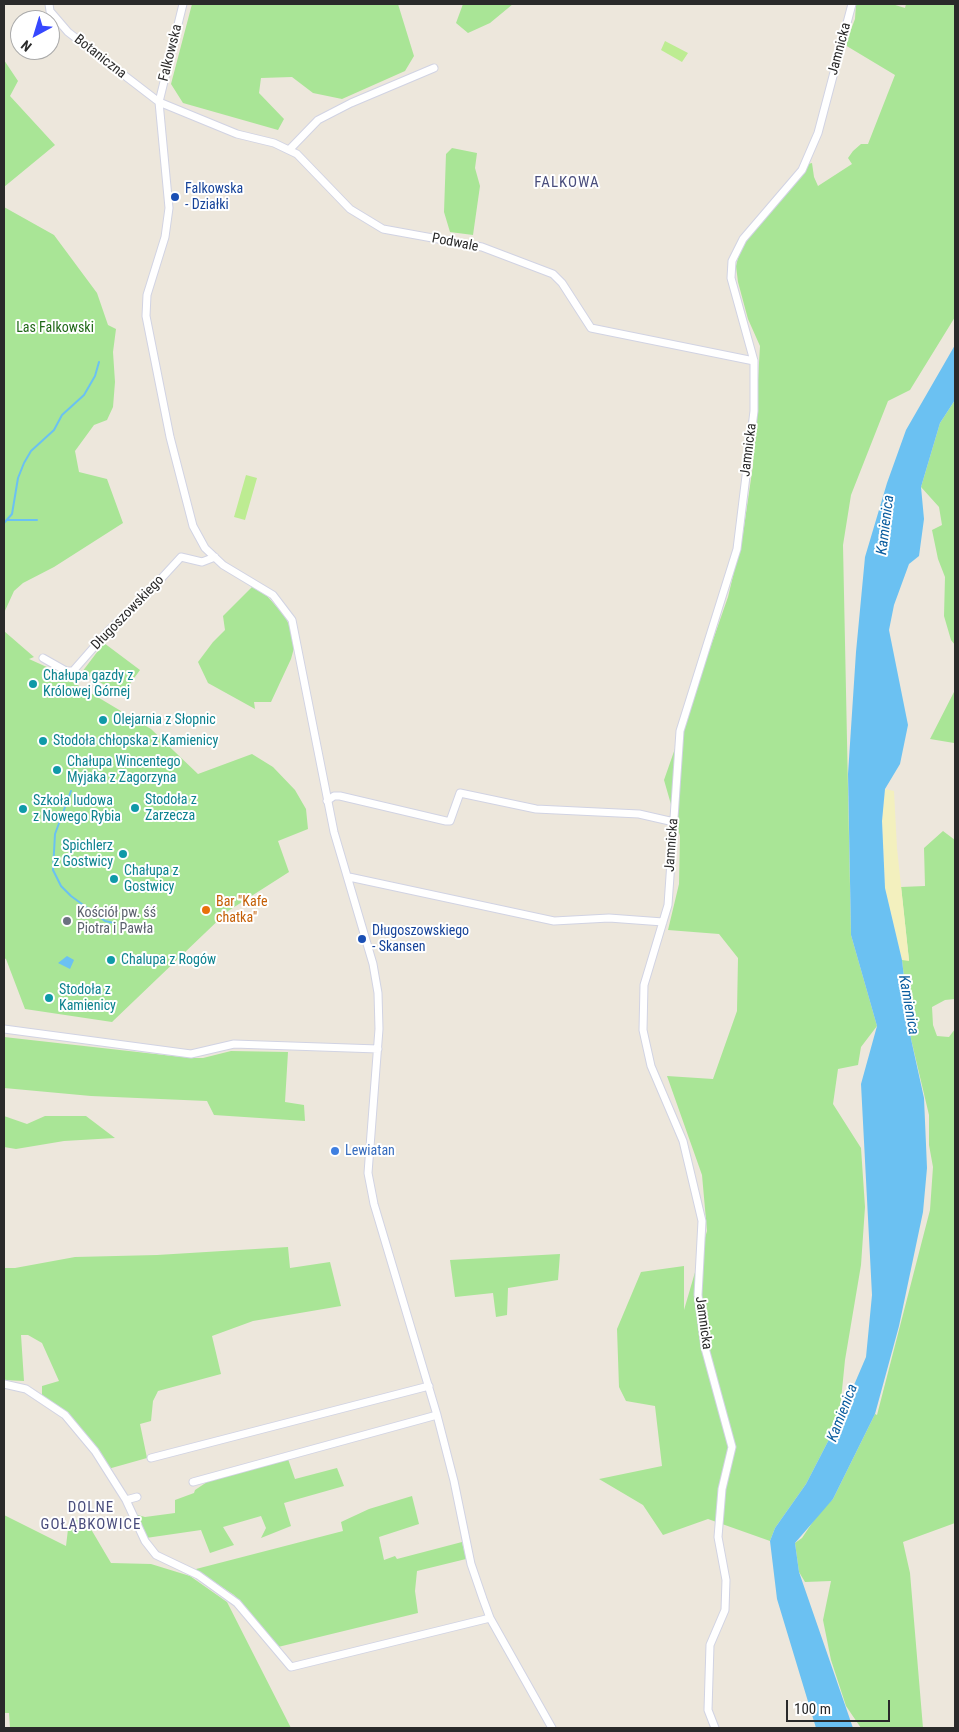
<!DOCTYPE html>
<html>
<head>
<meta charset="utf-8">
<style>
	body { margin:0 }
	#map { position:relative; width:959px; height:1732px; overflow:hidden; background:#ede7dc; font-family:"Roboto Condensed",sans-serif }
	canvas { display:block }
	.frame { position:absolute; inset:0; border:5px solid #2a2a2a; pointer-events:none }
	.north { position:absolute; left:10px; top:10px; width:50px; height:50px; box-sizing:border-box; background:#fff; border:1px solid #aaa; border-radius:50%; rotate:219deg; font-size:14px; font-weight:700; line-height:20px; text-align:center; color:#2a2a2a }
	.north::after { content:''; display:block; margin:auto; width:18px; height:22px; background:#3748ff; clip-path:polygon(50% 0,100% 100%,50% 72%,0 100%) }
	.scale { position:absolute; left:786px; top:1700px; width:104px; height:22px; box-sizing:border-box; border:2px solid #2a2a2a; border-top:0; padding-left:6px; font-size:15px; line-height:18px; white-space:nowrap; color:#2a2a2a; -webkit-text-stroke:4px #fff; paint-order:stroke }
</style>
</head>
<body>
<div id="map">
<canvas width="959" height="1732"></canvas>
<div class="frame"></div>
<div class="north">N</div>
<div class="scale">100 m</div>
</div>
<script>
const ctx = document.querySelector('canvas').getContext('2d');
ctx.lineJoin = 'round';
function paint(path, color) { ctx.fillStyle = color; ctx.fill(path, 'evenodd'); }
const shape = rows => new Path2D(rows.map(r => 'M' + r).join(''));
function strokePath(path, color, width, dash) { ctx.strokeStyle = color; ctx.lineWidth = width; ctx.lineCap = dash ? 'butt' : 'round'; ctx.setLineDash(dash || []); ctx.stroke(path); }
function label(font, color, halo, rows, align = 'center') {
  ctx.font = font + ' "Roboto Condensed",sans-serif'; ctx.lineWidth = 4; ctx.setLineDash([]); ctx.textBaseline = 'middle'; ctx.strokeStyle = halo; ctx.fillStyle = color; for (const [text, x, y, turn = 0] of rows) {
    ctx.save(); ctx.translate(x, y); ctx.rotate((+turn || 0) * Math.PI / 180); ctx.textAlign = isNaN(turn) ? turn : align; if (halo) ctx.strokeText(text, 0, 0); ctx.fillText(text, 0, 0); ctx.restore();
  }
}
const green = shape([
	[192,4,398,4,414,56,405,71,342,99,313,93,292,77,261,78,259,93,284,119,278,130,183,103,171,84],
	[463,4,513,4,490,23,468,33,456,23],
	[856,4,892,4,905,8,906,4,955,4,955,317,910,390,888,401,851,495,843,545,851,935,877,1026,861,1047,858,1065,838,1069,833,1104,861,1148,865,1207,861,1265,845,1360,839,1420,806,1484,775,1528,770,1541,708,1519,663,1535,643,1505,599,1479,662,1466,655,1406,626,1401,619,1387,617,1329,641,1272,684,1266,684,1310,707,1231,702,1175,667,1076,713,1079,737,1011,738,958,719,934,668,930,679,884,680,836,664,780,728,597,743,534,753,465,760,346,748,319,738,282,736,266,739,254,749,236,808,164,812,163,814,177,818,186,852,164,848,158,853,151,861,144,868,144,895,75,845,45,855,19],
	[4,60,18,81,10,96,55,145,4,187],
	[452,148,477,153,475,168,480,186,473,235,450,232,444,212,446,154],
	[4,207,54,235,97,293,108,325,116,329,113,352,115,382,113,407,107,420,94,425,75,451,79,472,107,479,123,523,54,567,23,583,14,591,4,613],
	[955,400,955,645,951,640,944,616,945,577,938,559,932,530,942,525,939,507,921,487,940,423],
	[252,587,267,596,285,616,292,632,294,648,291,659,271,702,254,702,255,709,208,683,198,662,213,642,225,630,223,616],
	[4,631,34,657,29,659,49,668,151,729,198,774,252,754,273,767,295,790,306,809,308,829,278,841,289,872,228,911,112,1022,25,1009,6,959,4,958],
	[104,643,140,670,122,695,82,672],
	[955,690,955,741,954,743,930,739],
	[943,831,955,840,955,999,945,1000,932,1007,933,1025,937,1036,949,1037,955,1029,955,1523,903,1542,910,1573,923,1728,861,1728,846,1706,831,1660,823,1620,831,1581,805,1582,799,1572,795,1543,802,1538,820,1511,833,1499,875,1414,877,1415,930,1210,933,1167,929,1145,929,1115,911,1039,902,960,909,960,901,887,925,886,924,848],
	[4,1037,191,1058,203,1058,231,1051,288,1052,285,1102,304,1105,305,1121,214,1115,207,1101,91,1096,4,1088],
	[4,1116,27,1124,45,1116,86,1116,115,1138,64,1141,16,1149,4,1147],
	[288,1247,290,1268,330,1262,341,1306,253,1321,212,1336,221,1374,158,1391,153,1401,151,1421,140,1424,147,1458,108,1469,56,1405,42,1395,42,1386,59,1381,42,1343,28,1335,21,1335,24,1381,4,1380,4,1268,15,1268,75,1257,157,1255],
	[560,1254,558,1280,508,1288,507,1315,496,1317,493,1293,455,1297,450,1260],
	[288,1459,295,1479,337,1468,344,1486,284,1503,291,1526,261,1538,266,1528,261,1516,223,1527,234,1545,210,1553,201,1530,146,1538,134,1514,145,1517,175,1513,175,1500,194,1493,195,1490,207,1482],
	[412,1496,419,1524,379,1537,384,1560,395,1556,397,1559,462,1542,466,1559,417,1571,415,1591,418,1613,278,1647,234,1595,202,1574,199,1574,196,1569,343,1531,341,1522,369,1509],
	[4,1515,66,1546,69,1521,85,1519,111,1563,151,1564,190,1576,227,1602,291,1728,10,1728,9,1713,4,1713]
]);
const sand = shape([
	[885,789,894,791,897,848,909,961,902,960,885,888,882,821]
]);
const pitch = shape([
	[665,41,688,53,682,62,661,50],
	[246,475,257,478,245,520,234,517]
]);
const water = shape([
	[955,345,955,400,940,423,921,487,924,519,919,556,909,564,894,605,889,630,908,725,900,764,885,789,882,821,885,888,902,960,911,1039,924,1098,927,1168,923,1212,899,1326,875,1414,833,1499,795,1543,799,1572,853,1728,816,1728,777,1599,770,1541,775,1528,806,1484,839,1420,866,1357,872,1295,861,1084,877,1026,851,935,848,774,856,652,865,557,887,483,906,430],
	[67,956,74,960,70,969,58,963]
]);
const stream = shape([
	[7,520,37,520],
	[4,523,12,514,18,478,24,463,31,451,54,430,62,415,84,395,95,376,99,362],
	[71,791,55,834,53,870,61,886,71,896,105,921,114,923]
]);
const minor = shape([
	[49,4,50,11,68,32,159,102,237,134,274,143,297,154,350,209,383,229,482,247,553,274,562,283,591,328,754,361],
	[183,4,159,102,169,208,165,237,147,295,146,316,170,437,193,526,205,548,223,565,273,595,292,620,334,832,373,964,378,993,379,1029,368,1173,374,1204,437,1415,454,1481,471,1564,483,1599,490,1618,552,1728],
	[289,150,318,120,351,103,434,68],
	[43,658,66,671,73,671,109,630,147,594,181,557,202,562,215,557],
	[327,801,334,796,340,796,446,821,450,821,460,793,536,809,639,814,674,822],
	[349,877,554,921,609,918,663,922],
	[4,1029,191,1054,234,1044,378,1049],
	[4,1384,26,1389,65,1415,95,1451,126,1500,145,1541,156,1555,198,1575,237,1603,291,1667,490,1618],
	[151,1458,429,1386],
	[193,1482,437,1415],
	[126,1500,137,1497],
	[715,1728,708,1710,710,1645,725,1610,726,1580,718,1537,722,1489,732,1447,705,1348,698,1295,702,1221,683,1141,651,1066,643,1030,644,985,668,905,680,731,737,549,754,411,754,361,731,278,732,261,743,239,802,170,818,133,852,4]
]);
const markers = [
	[175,197,5,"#1a4fb4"],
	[33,684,5,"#0f9aa8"],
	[103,720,5,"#0f9aa8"],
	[43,741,5,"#0f9aa8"],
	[57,770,5,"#0f9aa8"],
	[135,808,5,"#0f9aa8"],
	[23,809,5,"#0f9aa8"],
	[123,854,5,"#0f9aa8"],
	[114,879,5,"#0f9aa8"],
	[206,910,5,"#e8710a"],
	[67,921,5,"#6b7280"],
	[362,939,5,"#1a4fb4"],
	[111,960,5,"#0f9aa8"],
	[49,998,5,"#0f9aa8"],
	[335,1151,5,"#3f7fe0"]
];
const streetNames = [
	["Jamnicka",840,49,-75],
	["Falkowska",171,53,-76],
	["Botaniczna",100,57,38],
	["Podwale",455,243,11],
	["Jamnicka",749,450,-83],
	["Długoszowskiego",128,613,-46],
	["Jamnicka",672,845,-86],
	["Jamnicka",703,1323,82]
];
const transitNames = [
	["Falkowska",185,189],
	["- Działki",185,205],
	["Długoszowskiego",372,931],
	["- Skansen",372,947]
];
const parkNames = [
	["Las Falkowski",55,328]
];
const cultureNames = [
	["Chałupa gazdy z",43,676],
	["Królowej Górnej",43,692],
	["Olejarnia z Słopnic",113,720],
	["Stodoła chłopska z Kamienicy",53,741],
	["Chałupa Wincentego",67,762],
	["Myjaka z Zagorzyna",67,778],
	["Stodoła z",145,800],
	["Zarzecza",145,816],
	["Szkoła ludowa",33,801],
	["z Nowego Rybia",33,817],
	["Spichlerz",113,846,"right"],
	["z Gostwicy",113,862,"right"],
	["Chałupa z",124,871],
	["Gostwicy",124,887],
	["Chalupa z Rogów",121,960],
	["Stodoła z",59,990],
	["Kamienicy",59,1006]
];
const foodNames = [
	["Bar \"Kafe",216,902],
	["chatka\"",216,918]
];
const worshipNames = [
	["Kościół pw. śś",77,913],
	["Piotra i Pawła",77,929]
];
const shopNames = [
	["Lewiatan",345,1151]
];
const neighbourhoodNames = [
	["FALKOWA",567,183],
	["DOLNE",91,1508],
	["GOŁĄBKOWICE",91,1525]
];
const waterNames = [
	["Kamienica",886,525,-83],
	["Kamienica",908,1005,80],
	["Kamienica",843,1413,-69]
];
paint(green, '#a9e596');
paint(sand, '#f3f0be');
paint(pitch, '#bdec92');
paint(water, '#6bc1f2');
strokePath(stream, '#6bc1f2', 2);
strokePath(minor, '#d1d3e3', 9);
strokePath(minor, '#fff', 7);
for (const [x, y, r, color] of markers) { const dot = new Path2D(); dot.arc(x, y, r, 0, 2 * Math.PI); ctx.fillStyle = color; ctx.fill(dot); strokePath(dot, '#fff', 2); }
label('14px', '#2a2a2a', '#fff', streetNames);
label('14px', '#164399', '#fff', transitNames, 'left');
label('14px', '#216918', '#fff', parkNames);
label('14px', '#0d838f', '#fff', cultureNames, 'left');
label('14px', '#c56008', '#fff', foodNames, 'left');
label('14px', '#5b616d', '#fff', worshipNames, 'left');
label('14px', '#366cbe', '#fff', shopNames, 'left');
ctx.letterSpacing = '1px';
label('15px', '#494d7c', '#fff', neighbourhoodNames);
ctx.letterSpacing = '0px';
label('italic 15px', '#0a5d9f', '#fff', waterNames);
</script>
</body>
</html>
